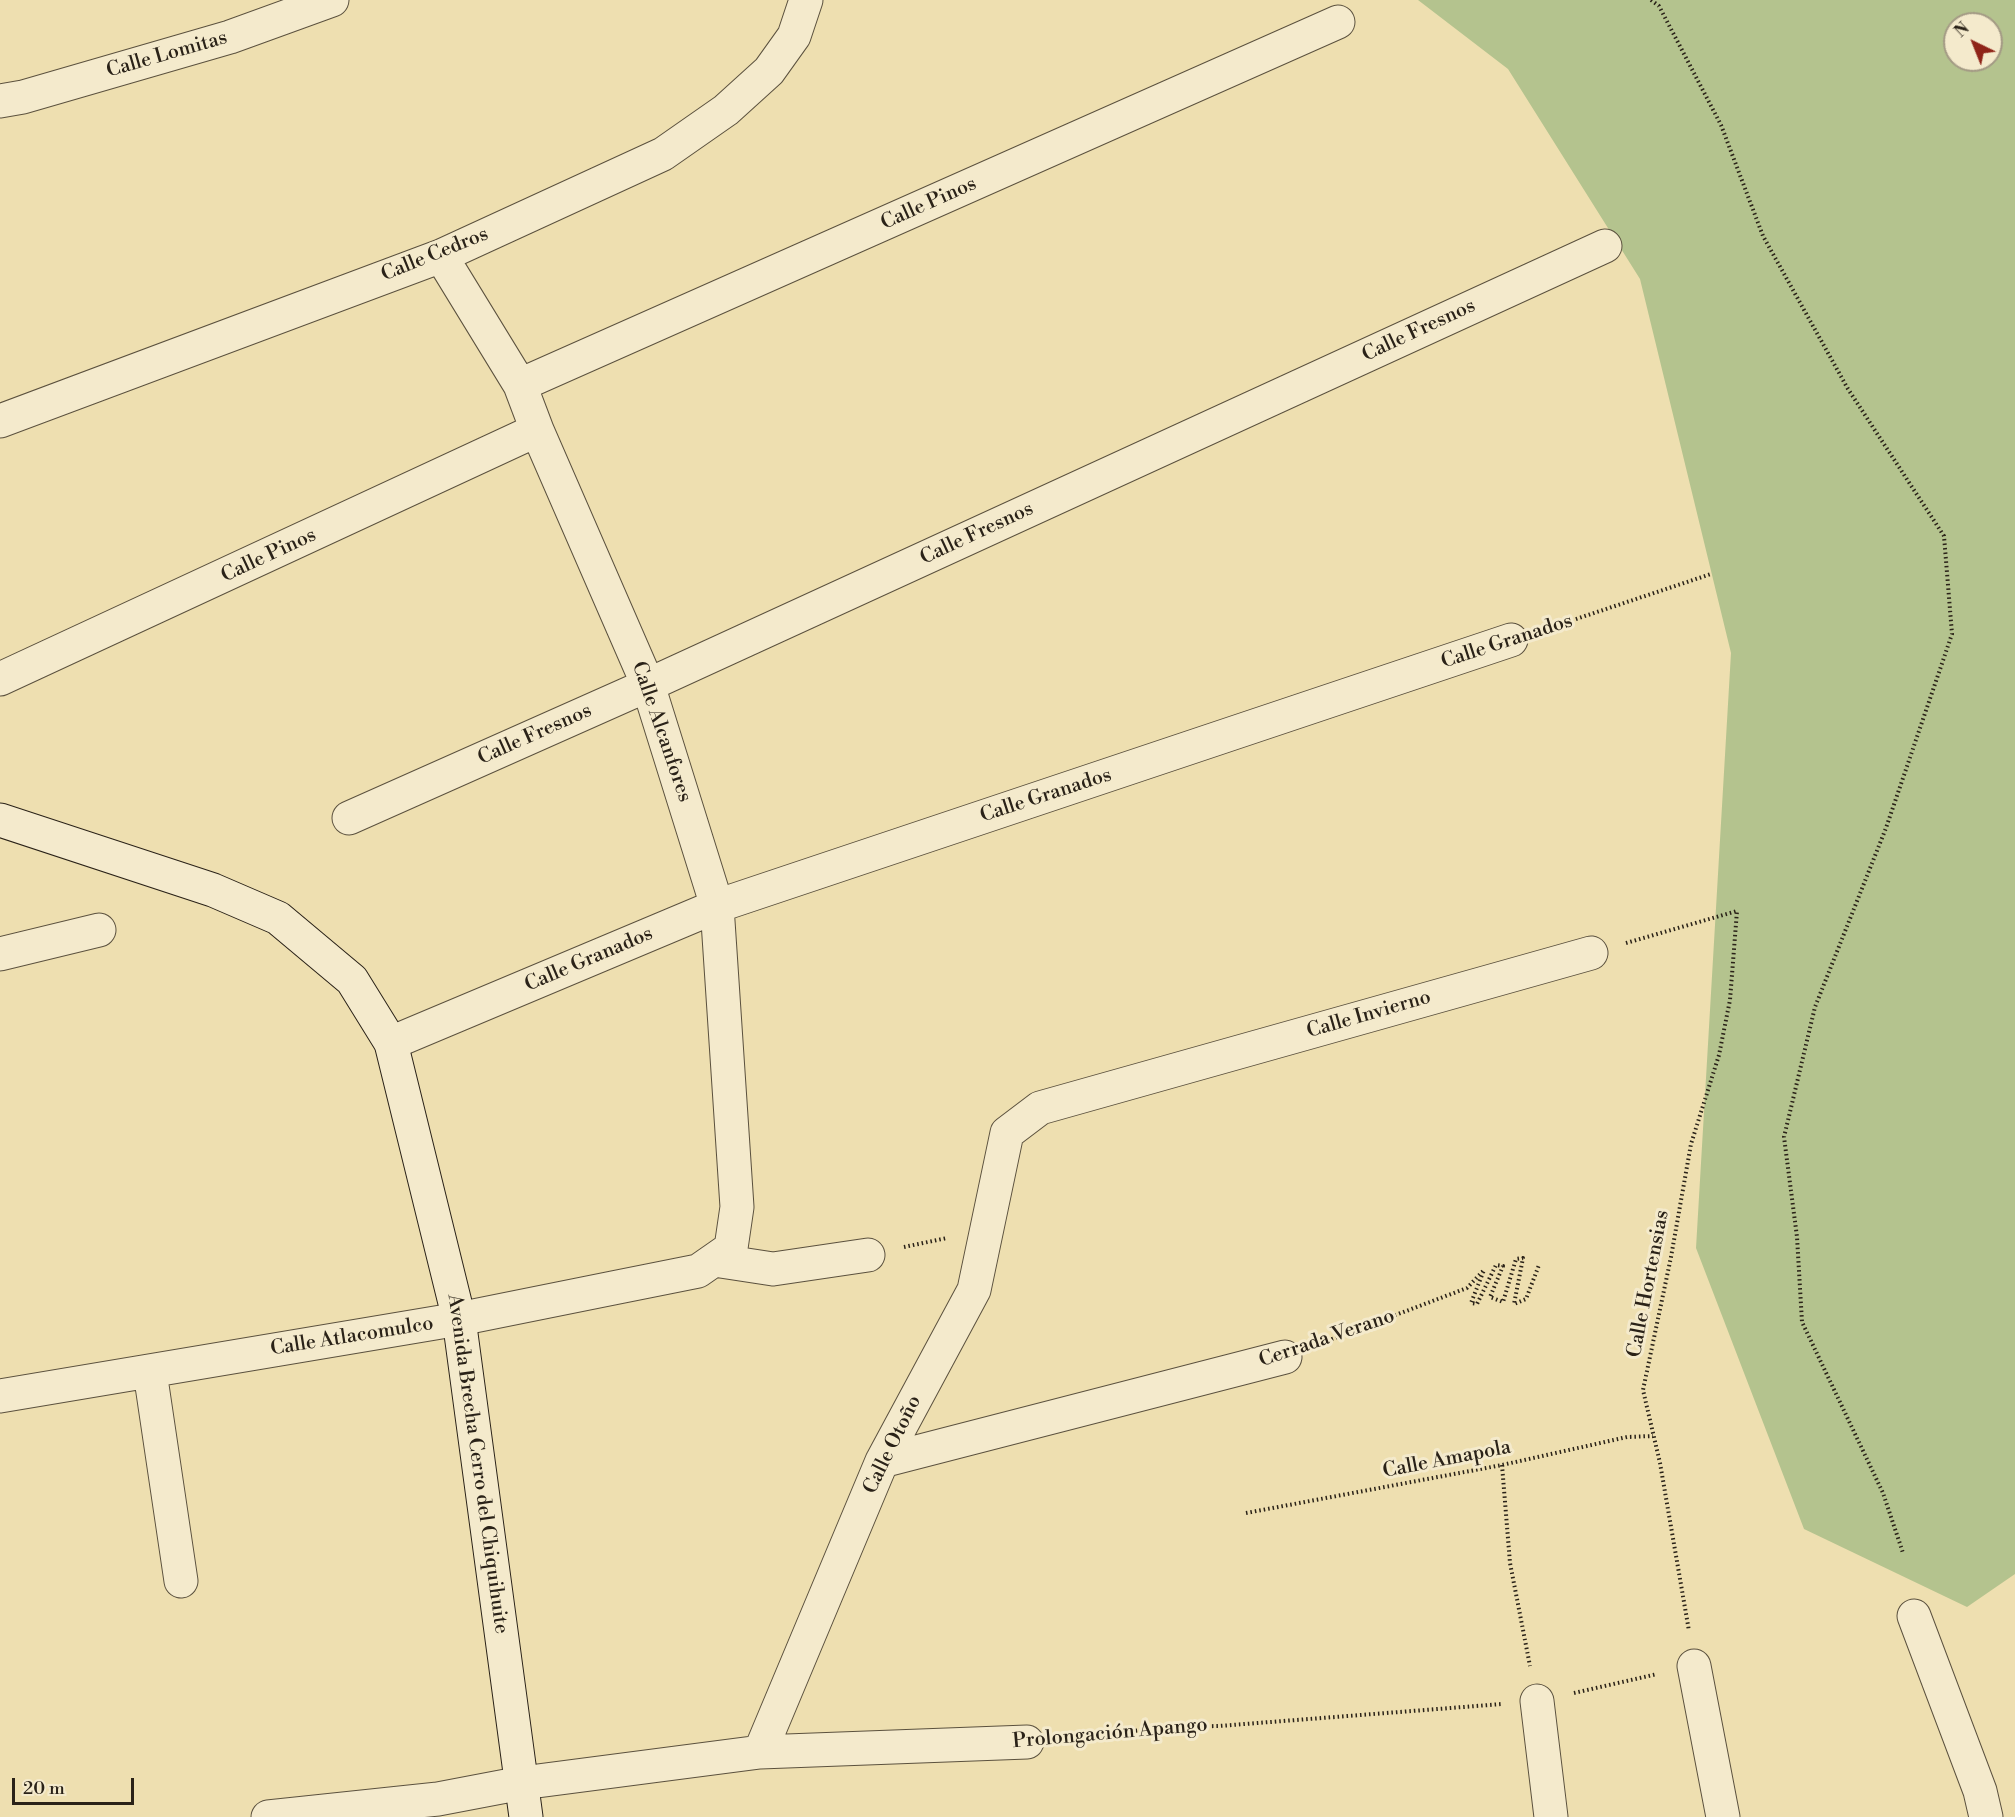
<!DOCTYPE html>
<html>
<head>
<meta charset="utf-8">
<style>
	body { margin:0 }
	#map { position:relative; width:2015px; height:1817px; overflow:hidden; background:#eedfb0; font-family:"Libre Bodoni",serif }
	canvas { display:block }
	.north { position:absolute; left:1943px; top:12px; width:60px; height:60px; box-sizing:border-box; background:#f4eacc; border:2px solid #a39a84; border-radius:50%; rotate:317deg; font-size:16px; font-weight:700; line-height:24px; text-align:center; color:#2a2218 }
	.north::after { content:''; display:block; margin:auto; width:21px; height:27px; background:#8f2418; clip-path:polygon(50% 0,100% 100%,50% 72%,0 100%) }
	.scale { position:absolute; left:12px; top:1778px; width:122px; height:27px; box-sizing:border-box; border:3px solid #2a2218; border-top:0; padding-left:8px; font-size:18px; line-height:21px; white-space:nowrap; color:#2a2218; -webkit-text-stroke:4px #f4eacc; paint-order:stroke }
</style>
</head>
<body>
<div id="map">
<canvas width="2015" height="1817"></canvas>
<div class="north">N</div>
<div class="scale">20 m</div>
</div>
<script>
const ctx = document.querySelector('canvas').getContext('2d');
ctx.lineJoin = 'round';
function paint(path, color) { ctx.fillStyle = color; ctx.fill(path, 'evenodd'); }
const shape = rows => new Path2D(rows.map(r => 'M' + r).join(''));
function strokePath(path, color, width, dash) { ctx.strokeStyle = color; ctx.lineWidth = width; ctx.lineCap = dash ? 'butt' : 'round'; ctx.setLineDash(dash || []); ctx.stroke(path); }
function label(font, color, halo, rows, align = 'center') {
  ctx.font = font + ' "Libre Bodoni",serif'; ctx.lineWidth = 6; ctx.setLineDash([]); ctx.textBaseline = 'middle'; ctx.strokeStyle = halo; ctx.fillStyle = color; for (const [text, x, y, turn = 0] of rows) {
    ctx.save(); ctx.translate(x, y); ctx.rotate((+turn || 0) * Math.PI / 180); ctx.textAlign = isNaN(turn) ? turn : align; if (halo) ctx.strokeText(text, 0, 0); ctx.fillText(text, 0, 0); ctx.restore();
  }
}
const green = shape([
	[1418,0,2015,0,2015,1574,1967,1607,1804,1529,1696,1248,1731,653,1640,279,1508,69],
	[1955,24,1991,24,1991,60,1955,60]
]);
const path = shape([
	[1651,0,1659,6,1721,125,1763,236,1848,389,1944,536,1952,634,1886,828,1815,1007,1784,1137,1797,1237,1802,1322,1883,1493,1903,1553],
	[1546,629,1711,574],
	[1626,943,1737,911,1730,1000,1719,1055,1691,1144,1671,1257,1643,1390,1660,1463,1689,1631],
	[904,1247,947,1238],
	[1319,1344,1467,1288,1484,1270,1471,1303,1477,1304,1496,1265,1503,1266,1490,1297,1503,1302,1516,1259,1523,1258,1514,1304,1526,1299,1539,1265],
	[1502,1465,1510,1563,1530,1666],
	[1246,1513,1502,1465,1627,1437,1653,1436],
	[1574,1693,1657,1674],
	[1064,1738,1172,1727,1219,1726,1502,1704]
]);
const street = shape([
	[0,101,23,97,230,37,332,0],
	[520,385,1338,22],
	[0,421,441,256,663,154,726,110,769,71,794,36,806,0],
	[0,679,537,430],
	[349,818,648,685,1605,246],
	[0,954,99,930],
	[391,1043,717,906,1511,640],
	[714,1260,773,1269,868,1255],
	[150,1372,181,1581],
	[0,1396,459,1319,613,1288,698,1271,731,1248,737,1207,717,906,648,685,537,430,520,385,441,256],
	[882,1461,1285,1357],
	[1914,1616,1980,1791,1986,1817],
	[1694,1666,1723,1817],
	[1537,1701,1551,1817],
	[760,1752,882,1461,974,1290,1007,1133,1040,1108,1591,953],
	[268,1817,438,1799,522,1783,760,1752,1027,1742]
]);
const secondary = shape([
	[0,820,213,890,278,918,352,980,391,1043,459,1319,526,1817]
]);
const streetNames = [
	["Calle Lomitas",167,55,-16],
	["Calle Pinos",929,204,-24],
	["Calle Cedros",435,255,-22],
	["Calle Fresnos",1419,331,-25],
	["Calle Fresnos",977,534,-25],
	["Calle Pinos",269,556,-25],
	["Calle Granados",1507,642,-18],
	["Calle Alcanfores",661,732,71],
	["Calle Fresnos",535,735,-24],
	["Calle Granados",1046,796,-18],
	["Calle Granados",589,960,-23],
	["Calle Invierno",1369,1015,-16],
	["Calle Hortensias",1649,1284,-79],
	["Calle Atlacomulco",352,1337,-9],
	["Cerrada Verano",1327,1339,-19],
	["Calle Otoño",893,1445,-64],
	["Calle Amapola",1447,1460,-11],
	["Avenida Brecha Cerro del Chiquihuite",477,1464,82],
	["Prolongación Apango",1110,1734,-5]
];
paint(green, '#b4c38e');
strokePath(street, '#5b513e', 35);
strokePath(secondary, '#2a2218', 35);
strokePath(path, '#2a2218', 4, [1.5, 3]);
strokePath(street, '#f4eacc', 33);
strokePath(secondary, '#f4eacc', 33);
label('20px', '#2a2218', '#f4eacc', streetNames);
</script>
</body>
</html>
